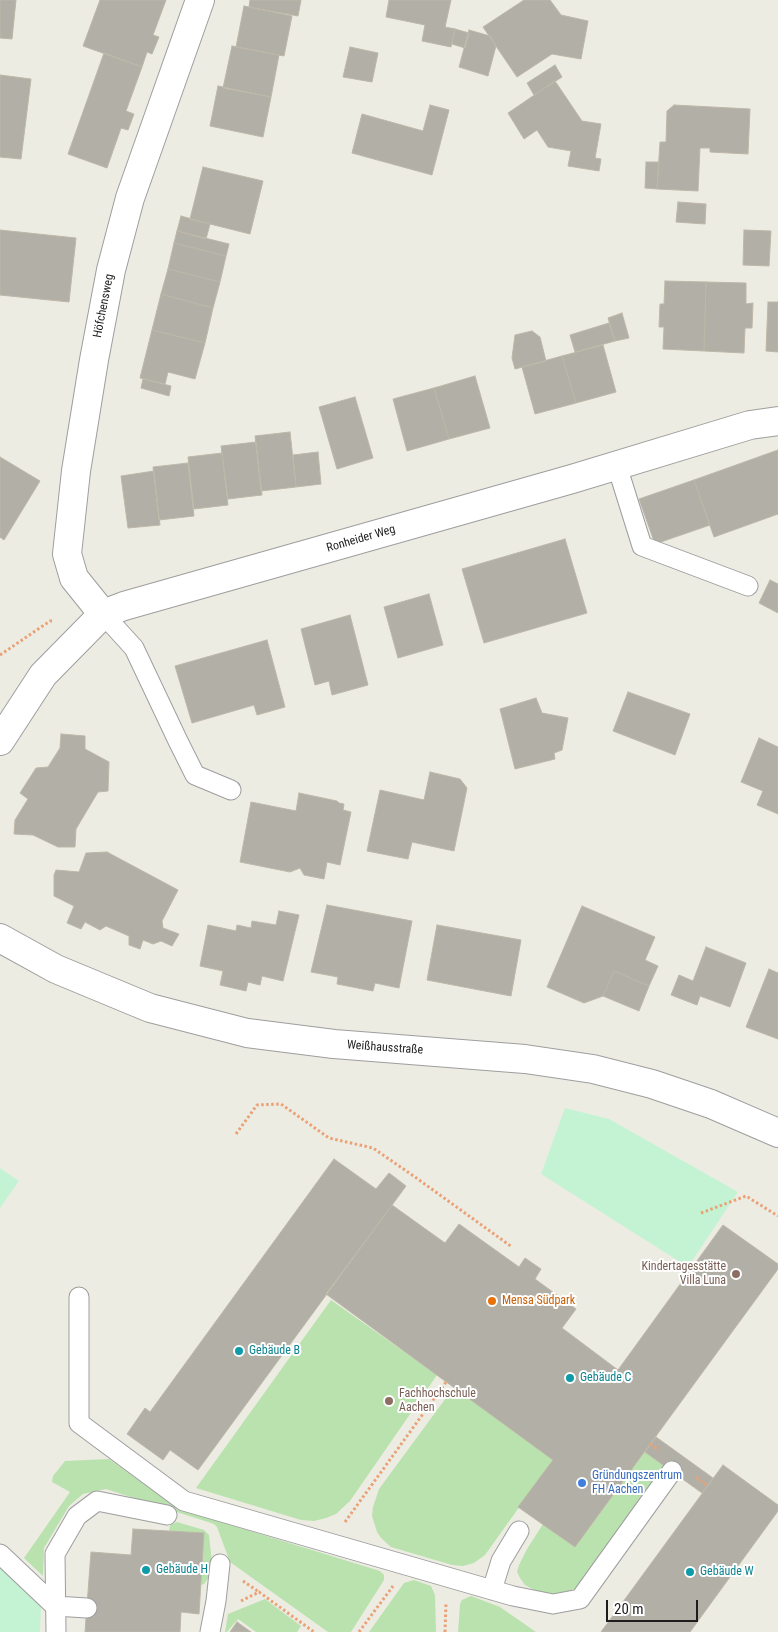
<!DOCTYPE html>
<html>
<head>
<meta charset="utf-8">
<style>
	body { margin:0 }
	#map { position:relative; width:778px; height:1632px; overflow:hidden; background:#edece3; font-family:"Roboto Condensed",sans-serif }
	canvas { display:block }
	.scale { position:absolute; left:606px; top:1600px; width:92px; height:22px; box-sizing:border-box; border:2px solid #1d1d1d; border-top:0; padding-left:6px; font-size:15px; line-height:18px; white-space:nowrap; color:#1d1d1d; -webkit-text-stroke:4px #fff; paint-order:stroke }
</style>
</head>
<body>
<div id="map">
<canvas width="778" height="1632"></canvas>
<div class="scale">20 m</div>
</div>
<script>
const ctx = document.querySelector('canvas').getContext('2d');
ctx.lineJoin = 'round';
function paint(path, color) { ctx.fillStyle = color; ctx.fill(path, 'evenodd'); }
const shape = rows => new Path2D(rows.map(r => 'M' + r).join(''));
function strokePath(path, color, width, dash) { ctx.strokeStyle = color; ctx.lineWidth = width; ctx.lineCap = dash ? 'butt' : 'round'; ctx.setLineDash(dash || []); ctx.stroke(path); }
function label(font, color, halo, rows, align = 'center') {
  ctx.font = font + ' "Roboto Condensed",sans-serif'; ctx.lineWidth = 4; ctx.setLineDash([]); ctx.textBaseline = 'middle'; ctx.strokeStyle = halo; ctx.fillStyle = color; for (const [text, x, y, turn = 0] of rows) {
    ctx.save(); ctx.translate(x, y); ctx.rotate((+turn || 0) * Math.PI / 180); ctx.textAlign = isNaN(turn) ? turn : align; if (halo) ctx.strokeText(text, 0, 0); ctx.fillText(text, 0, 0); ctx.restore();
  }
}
const grass = shape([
	[331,1300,437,1375,350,1501,336,1514,326,1518,314,1521,301,1520,196,1488],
	[454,1387,553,1460,485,1555,474,1563,463,1566,452,1565,391,1547,381,1538,377,1532,372,1516,373,1507,379,1489],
	[645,1452,667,1467,578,1587,563,1594,552,1594,540,1593,525,1585,520,1578,517,1572,519,1565,527,1549,543,1524,575,1547],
	[109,1459,179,1509,380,1571,384,1575,384,1580,351,1632,328,1632,230,1562,217,1527,214,1524,106,1489,83,1494,69,1506,44,1548,43,1576,24,1558,70,1492,52,1482,53,1476,65,1461],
	[177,1522,204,1530,209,1535,212,1562,209,1577,204,1584,201,1585,204,1534,169,1531,170,1525],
	[414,1580,431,1586,435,1595,436,1632,369,1632,404,1583],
	[471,1596,500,1607,536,1632,458,1632,460,1604,462,1600],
	[265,1599,301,1626,297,1632,256,1632,238,1619,227,1632,225,1632,228,1614]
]);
const park = shape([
	[565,1108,609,1119,738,1192,688,1267,541,1174],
	[0,1168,19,1181,0,1208],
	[0,1568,11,1577,41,1606,40,1632,0,1632]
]);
const building = shape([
	[0,0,16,0,12,39,0,38,0,0],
	[100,0,166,0,153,35,159,37,152,54,147,52,142,67,83,46,100,0],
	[250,0,301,0,298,16,249,7,250,0],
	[389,0,451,0,445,27,455,29,451,47,422,41,425,25,386,17,389,0],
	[524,0,550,0,561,15,588,21,581,59,552,54,517,77,483,27,524,0],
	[244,6,292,16,284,56,236,47,244,6],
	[455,29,469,33,465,48,452,44,455,29],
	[469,30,490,36,496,46,488,76,459,67,469,30],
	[232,46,279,55,271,97,223,88,232,46],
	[350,47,378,53,372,82,343,77,350,47],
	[104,53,142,67,126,111,134,114,128,130,121,128,107,168,68,154,104,53],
	[555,65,562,77,534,95,527,83,555,65],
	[0,75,31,79,21,159,0,157,0,75],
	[555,81,582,121,601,124,595,158,601,159,599,171,568,166,571,151,548,147,537,130,524,139,508,113,555,81],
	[218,86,271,97,263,137,210,126,218,86],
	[430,105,449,110,432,175,352,153,362,114,423,131,430,105],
	[674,105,750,109,748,154,710,152,710,148,700,148,698,191,657,189,660,142,666,142,667,111,674,105],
	[646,162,659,162,657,189,645,188,646,162],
	[203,167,263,181,250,234,190,219,203,167],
	[678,202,706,204,705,224,676,222,678,202],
	[181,216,210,224,206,239,177,231,181,216],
	[0,230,76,238,69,302,0,295,0,230],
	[744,230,771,231,769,266,743,265,744,230],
	[177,231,229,244,226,256,174,243,177,231],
	[174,243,226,256,220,282,168,269,174,243],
	[168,269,220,282,213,308,161,294,168,269],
	[665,281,706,282,704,351,663,349,664,327,659,327,660,304,664,304,665,281],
	[706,282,746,283,746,304,753,303,752,328,745,328,744,353,704,351,706,282],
	[161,294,213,308,205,343,152,330,161,294],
	[768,302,778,302,778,352,766,351,768,302],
	[622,313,629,338,615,341,608,318,622,313],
	[609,323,615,341,575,352,570,335,609,323],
	[152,330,205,343,195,379,168,372,165,384,140,378,152,330],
	[532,331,540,337,546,361,515,369,512,358,515,335,532,331],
	[603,345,616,392,576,403,562,356,603,345],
	[562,356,576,403,535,414,522,367,562,356],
	[475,376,490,428,449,439,434,388,475,376],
	[143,379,171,386,169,396,141,388,143,379],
	[434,388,449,439,407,451,393,399,434,388],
	[355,397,373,458,337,469,319,407,355,397],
	[290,432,296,487,261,491,255,436,290,432],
	[256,442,262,495,228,499,221,446,256,442],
	[778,450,778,514,714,537,694,480,778,450],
	[318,452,321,484,296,487,293,455,318,452],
	[222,453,228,505,194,509,188,457,222,453],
	[0,457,40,481,4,540,0,537,0,457],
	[188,463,194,516,159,520,153,467,188,463],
	[154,471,160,525,128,528,121,476,154,471],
	[694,480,710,525,655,544,639,499,694,480],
	[565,539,587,613,484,643,462,569,565,539],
	[770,580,778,584,778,613,759,603,770,580],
	[429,594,443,645,398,658,384,607,429,594],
	[350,615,368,685,332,695,329,681,315,685,301,629,350,615],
	[267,640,285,707,257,715,254,705,192,723,175,666,267,640],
	[628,692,690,714,675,755,613,731,628,692],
	[536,698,542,713,568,718,562,750,554,753,555,759,515,769,500,709,536,698],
	[61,734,85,736,85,749,109,762,108,791,98,792,76,829,75,847,58,847,33,835,14,834,15,820,28,799,20,793,36,768,48,767,60,748,61,734],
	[759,738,778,747,778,814,757,805,763,791,741,782,759,738],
	[430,772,460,779,467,788,454,851,412,842,408,859,367,851,380,790,424,800,430,772],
	[299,793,337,801,339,803,344,804,343,810,351,812,340,865,327,862,324,879,304,875,300,868,290,872,240,862,251,802,296,811,299,793],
	[107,852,178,890,162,921,163,928,179,934,172,946,161,941,153,944,143,940,140,949,129,945,129,936,106,926,100,930,85,922,81,929,67,923,74,906,54,896,54,875,56,870,79,872,86,853,107,852],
	[327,905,412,921,399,988,375,983,373,991,337,984,338,977,311,972,327,905],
	[582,906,655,937,645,960,658,966,649,986,614,971,603,996,584,1003,547,987,582,906],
	[279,911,299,915,283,981,262,976,260,985,248,982,246,991,220,985,223,971,200,966,208,925,236,931,237,925,251,928,252,921,276,925,279,911],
	[437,925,521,940,511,996,427,980,437,925],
	[706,947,746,963,730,1007,700,996,697,1005,671,995,679,975,693,981,706,947],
	[769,969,778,973,778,1039,746,1027,769,969],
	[614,971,649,986,639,1011,603,996,614,971],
	[334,1159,376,1189,389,1173,406,1186,198,1470,170,1450,163,1460,127,1434,145,1408,150,1412,334,1159],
	[392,1205,445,1243,459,1224,519,1267,525,1258,541,1269,535,1279,576,1309,562,1328,618,1370,723,1225,778,1264,778,1269,575,1547,518,1507,553,1460,326,1294,392,1205],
	[656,1437,713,1478,702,1493,645,1452,656,1437],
	[723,1465,778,1505,778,1511,690,1632,601,1632,723,1465],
	[133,1529,204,1533,199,1614,181,1612,180,1632,85,1632,91,1552,131,1555,133,1529],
	[237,1622,251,1632,230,1632,237,1622]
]);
const path = shape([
	[0,655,50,621,53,621],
	[236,1134,257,1105,281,1104,329,1138,373,1148,415,1177,512,1247],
	[701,1213,746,1196,778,1216],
	[650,1444,659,1450],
	[696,1477,708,1486],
	[345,1522,446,1382],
	[243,1581,259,1592],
	[241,1601,259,1592,314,1632],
	[359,1632,393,1586],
	[445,1632,446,1603]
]);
const lane = shape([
	[617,466,642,546,748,586],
	[103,614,134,648,178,741,195,775,231,790],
	[79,1297,79,1423,184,1501,513,1596,553,1604,580,1599,672,1471],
	[0,1554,55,1606,87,1608],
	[492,1590,501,1561,519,1531],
	[56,1632,55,1554,77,1516,97,1501,167,1515],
	[210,1632,216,1601,220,1564]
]);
const street = shape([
	[103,614,74,578,67,554,76,471,94,360,111,270,130,198,200,0],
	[0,741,43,675,103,614,124,606,572,479,750,425,778,421],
	[0,938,56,969,150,1008,247,1033,334,1044,525,1059,593,1069,652,1084,711,1104,778,1133]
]);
const markers = [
	[736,1274,5,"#8d6e63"],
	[492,1301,5,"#e8710a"],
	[239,1351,5,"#0f9aa8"],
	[570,1378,5,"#0f9aa8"],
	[389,1401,5,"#8d6e63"],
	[582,1483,5,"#3f7fe0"],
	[146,1570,5,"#0f9aa8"],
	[690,1572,5,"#0f9aa8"]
];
const streetNames = [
	["Höfchensweg",104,306,-79],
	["Ronheider Weg",361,539,-16],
	["Weißhausstraße",385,1048,4]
];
const educationNames = [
	["Kindertagesstätte",726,1267],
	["Villa Luna",726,1281],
	["Fachhochschule",399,1394,"left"],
	["Aachen",399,1408,"left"]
];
const foodNames = [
	["Mensa Südpark",502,1301]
];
const cultureNames = [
	["Gebäude B",249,1351],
	["Gebäude C",580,1378],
	["Gebäude H",156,1570],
	["Gebäude W",700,1572]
];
const shopNames = [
	["Gründungszentrum",592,1476],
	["FH Aachen",592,1490]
];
paint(grass, '#bae2ae');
paint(park, '#c4f3d4');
paint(building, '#b2afa7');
strokePath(building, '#bdb7a7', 1);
strokePath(lane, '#9e9e9e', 21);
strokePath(street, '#9e9e9e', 30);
strokePath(path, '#eba176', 3, [2.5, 2.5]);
strokePath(lane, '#fff', 19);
strokePath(street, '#fff', 28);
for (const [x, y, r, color] of markers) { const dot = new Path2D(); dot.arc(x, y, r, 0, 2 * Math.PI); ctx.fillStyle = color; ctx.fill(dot); strokePath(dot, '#fff', 2); }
label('12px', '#1d1d1d', '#fff', streetNames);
label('12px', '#785e54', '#fff', educationNames, 'right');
label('12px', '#c56008', '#fff', foodNames, 'left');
label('12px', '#0d838f', '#fff', cultureNames, 'left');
label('12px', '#366cbe', '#fff', shopNames, 'left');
</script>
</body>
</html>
